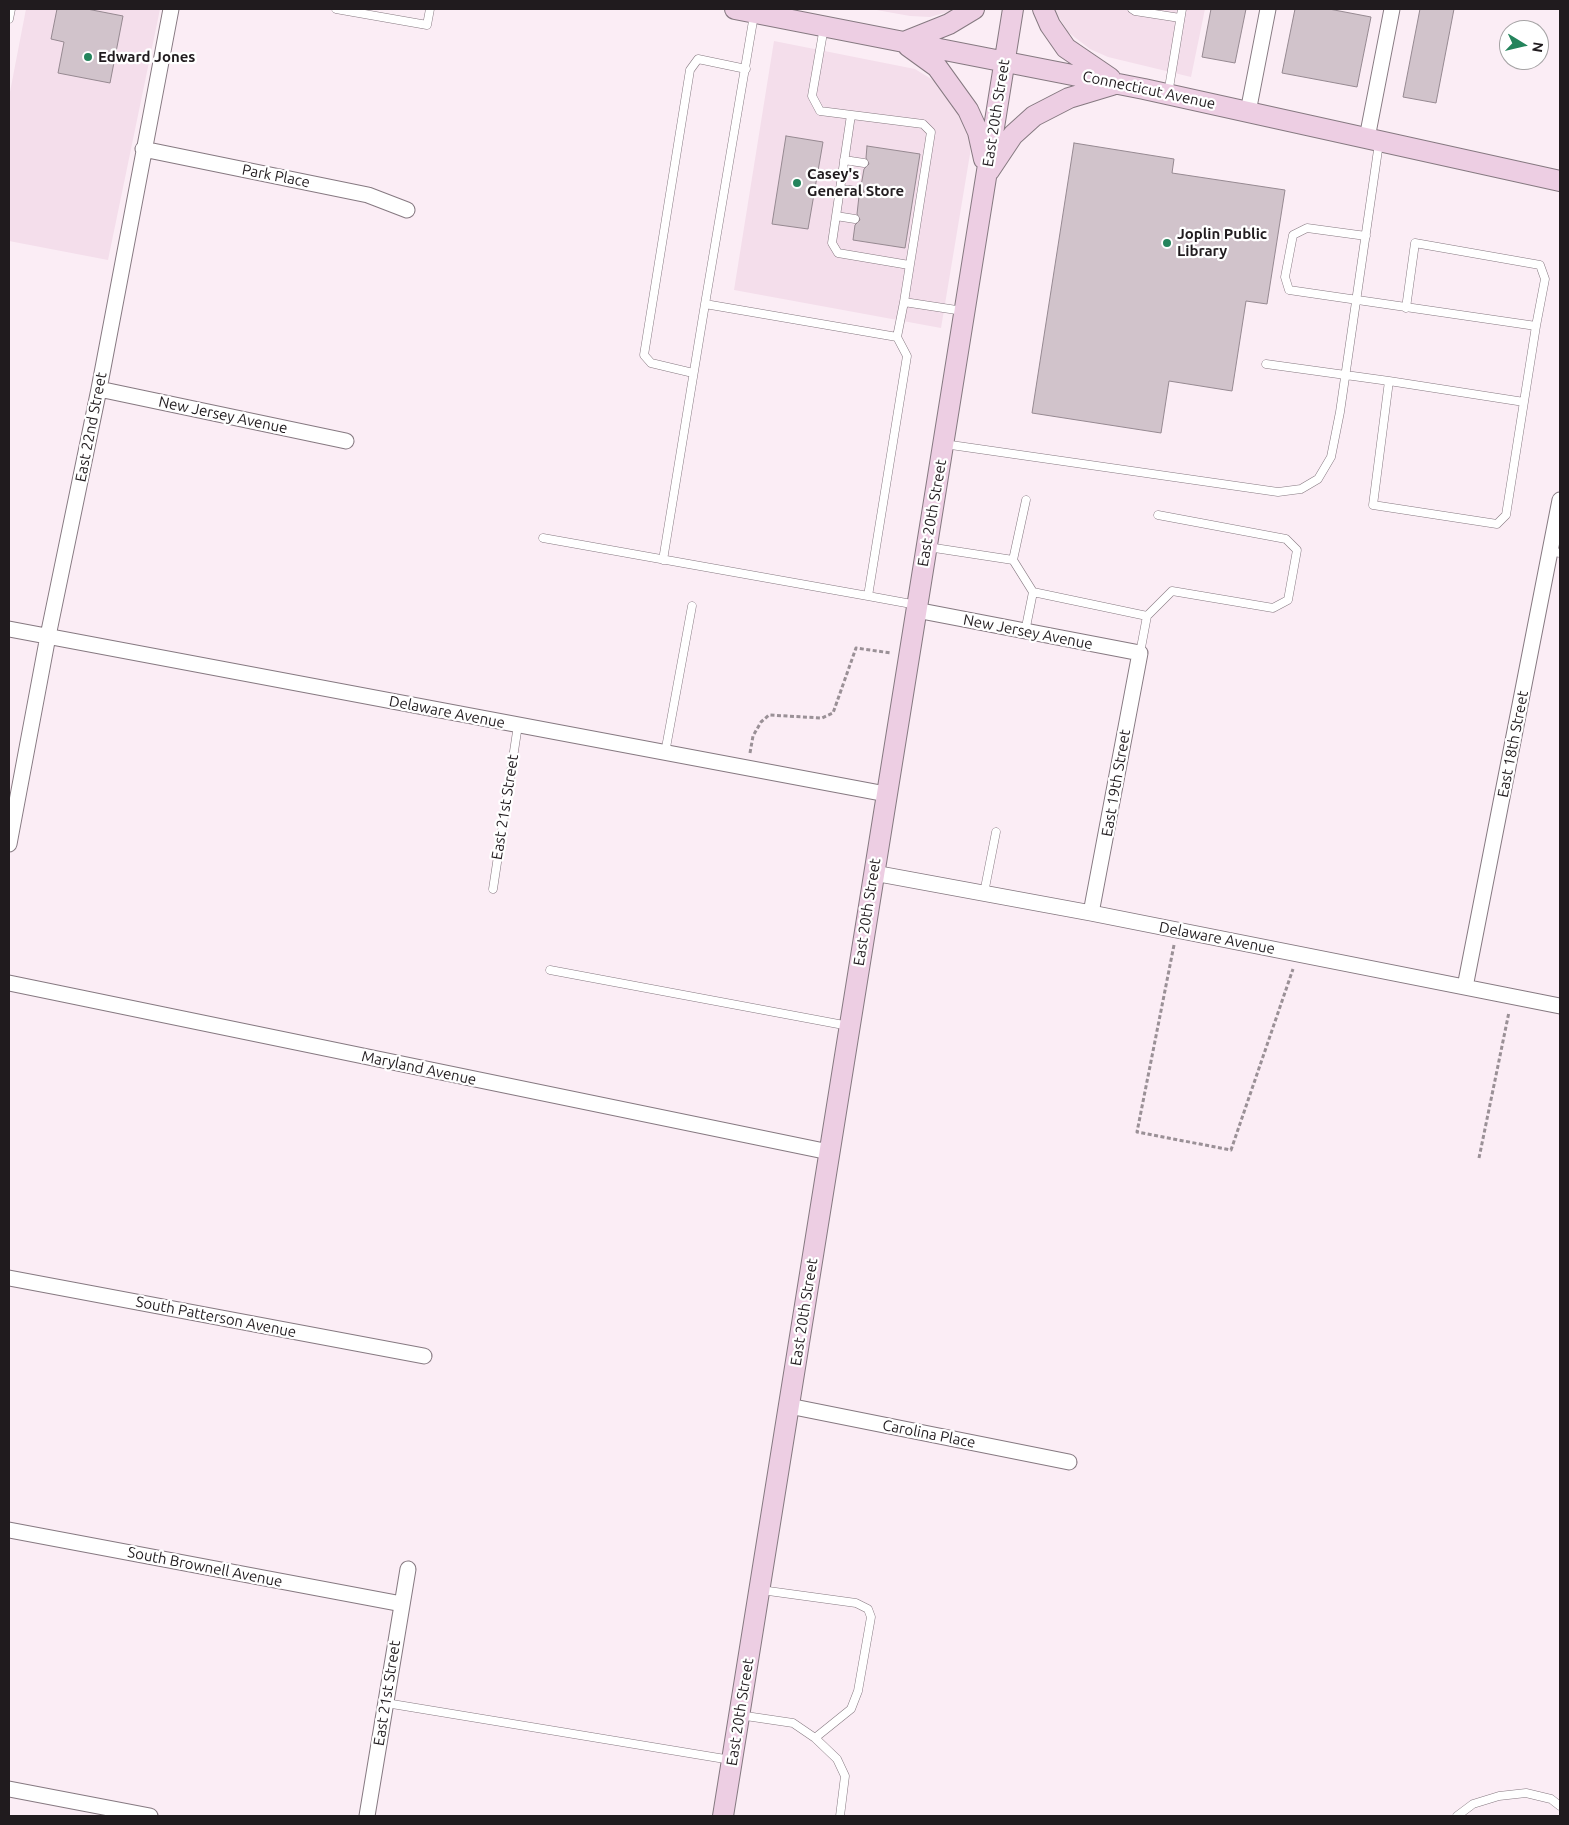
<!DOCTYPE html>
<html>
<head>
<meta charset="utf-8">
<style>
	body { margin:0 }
	#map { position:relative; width:1569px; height:1825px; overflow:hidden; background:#fbedf5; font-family:Ubuntu,sans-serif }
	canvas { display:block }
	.frame { position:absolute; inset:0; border:10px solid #201b1e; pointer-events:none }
	.north { position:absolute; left:1499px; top:20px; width:50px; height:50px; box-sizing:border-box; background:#fff; border:1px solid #a6a4a5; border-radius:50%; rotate:99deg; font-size:14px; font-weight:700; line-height:20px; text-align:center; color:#201b1e }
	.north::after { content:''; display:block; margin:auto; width:18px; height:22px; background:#24845c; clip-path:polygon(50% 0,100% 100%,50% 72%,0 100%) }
</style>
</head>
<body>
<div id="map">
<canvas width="1569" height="1825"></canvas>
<div class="frame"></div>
<div class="north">N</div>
</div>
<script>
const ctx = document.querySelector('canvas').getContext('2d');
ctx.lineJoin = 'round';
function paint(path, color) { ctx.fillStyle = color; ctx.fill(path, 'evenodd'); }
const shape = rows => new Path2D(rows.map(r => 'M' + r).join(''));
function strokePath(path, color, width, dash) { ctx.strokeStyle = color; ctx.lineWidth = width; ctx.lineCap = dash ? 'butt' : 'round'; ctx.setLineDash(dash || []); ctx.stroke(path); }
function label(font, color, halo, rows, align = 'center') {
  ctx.font = font + ' Ubuntu,sans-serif'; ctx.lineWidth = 4.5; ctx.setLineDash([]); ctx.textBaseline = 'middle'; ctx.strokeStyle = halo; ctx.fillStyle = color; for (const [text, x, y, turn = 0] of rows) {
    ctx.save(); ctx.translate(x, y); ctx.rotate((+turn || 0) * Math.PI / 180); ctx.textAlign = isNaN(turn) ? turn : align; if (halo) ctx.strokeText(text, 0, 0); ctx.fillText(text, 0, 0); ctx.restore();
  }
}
const built = shape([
	[26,9,160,9,108,260,9,241,9,97],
	[871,9,958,9,930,17,910,16],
	[1054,9,1205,9,1191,77,1108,57,1090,49,1068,32],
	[774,41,915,69,941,85,961,109,970,140,970,154,941,328,734,290]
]);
const building = shape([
	[57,9,87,9,123,16,110,83,58,73,64,42,51,39,57,9],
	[1211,9,1246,9,1235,63,1202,57,1211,9],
	[1295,9,1329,9,1371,17,1357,87,1282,73,1295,9],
	[1420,9,1454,9,1436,103,1403,97,1420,9],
	[786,136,823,142,808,229,772,224,786,136],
	[1074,143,1174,159,1172,173,1285,190,1267,304,1246,301,1232,391,1169,381,1161,433,1032,413,1074,143],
	[867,146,920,154,905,248,853,240,855,225,860,220,857,214,859,196,864,192,861,186,864,169,869,164,866,158,867,146]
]);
const path = shape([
	[750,753,753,736,761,722,769,715,822,718,833,713,856,648,891,653],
	[1174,945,1137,1132,1231,1150,1293,969],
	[1479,1158,1509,1012]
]);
const service = shape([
	[336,9,427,25,430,9],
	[1132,9,1135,11,1180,18],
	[9,19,11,9],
	[824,27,812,96,820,111,923,124,931,132,904,302,963,311],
	[1168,94,1182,9],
	[851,115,832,243,838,253,909,265],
	[844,160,864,163],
	[840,189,859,191],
	[836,216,855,219],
	[904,302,897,337,907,356,868,596,917,605],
	[705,304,754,15],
	[1406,308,1415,243,1540,265,1545,279,1536,326],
	[1266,364,1389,381,1373,505,1497,524,1506,515,1536,326,1289,290,1285,277,1293,235,1307,228,1366,236],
	[693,373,651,363,644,355,690,70,698,59,746,69],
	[1389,381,1524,402],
	[944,444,1278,492,1301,489,1318,479,1331,457,1340,412,1379,143],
	[543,538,868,596],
	[928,547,1013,560],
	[1550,551,1560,553],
	[663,560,705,304,897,337],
	[1033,592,1147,616],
	[1025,632,1033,592,1013,560,1026,500],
	[1140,653,1147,616,1172,591,1273,608,1288,600,1297,550,1286,539,1158,515],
	[665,753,692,606],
	[493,889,518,725],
	[984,893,996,832],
	[550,970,849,1026],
	[761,1590,856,1603,868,1609,871,1617,858,1691,851,1709,815,1738],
	[386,1703,731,1760],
	[739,1715,793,1723,815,1738,837,1759,845,1776,840,1816],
	[1457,1816,1473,1804,1499,1796,1526,1793,1551,1799,1560,1806]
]);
const minor = shape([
	[1248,112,1268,9],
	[1367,138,1392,9],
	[143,149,368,195,407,210],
	[99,389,346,441],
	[916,610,1140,653,1091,913],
	[9,629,886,794],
	[9,844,48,636,99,389,171,9],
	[874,873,1091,913,1560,1006],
	[9,983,829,1152],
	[1465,987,1560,500],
	[9,1278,424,1356],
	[789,1406,1069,1462],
	[9,1530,402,1604],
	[9,1789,150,1816],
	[367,1816,408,1569]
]);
const secondary = shape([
	[735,9,1144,89,1560,181],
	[1043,9,1050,25,1066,48,1110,78],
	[904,42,949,24,974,9],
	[908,46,937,67,968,110,978,132,984,159],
	[989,171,1013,135,1034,116,1069,98,1112,85],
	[723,1816,1013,9]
]);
const markers = [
	[88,57,5,"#24845c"],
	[797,183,5,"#24845c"],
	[1167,243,5,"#24845c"]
];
const poiNames = [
	["Edward Jones",98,57],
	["Casey's",807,174],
	["General Store",807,191],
	["Joplin Public",1177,234],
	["Library",1177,251]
];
const streetNames = [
	["Connecticut Avenue",1149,90,12],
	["East 20th Street",996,113,-81],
	["Park Place",276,176,11],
	["New Jersey Avenue",223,415,12],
	["East 22nd Street",91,427,-79],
	["East 20th Street",932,513,-80],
	["New Jersey Avenue",1028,632,11],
	["Delaware Avenue",447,712,11],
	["East 18th Street",1513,744,-79],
	["East 19th Street",1116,783,-80],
	["East 21st Street",505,807,-81],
	["East 20th Street",867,912,-81],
	["Delaware Avenue",1217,938,11],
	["Maryland Avenue",419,1068,12],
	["East 20th Street",804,1312,-81],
	["South Patterson Avenue",216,1317,11],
	["Carolina Place",929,1434,11],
	["South Brownell Avenue",205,1567,11],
	["East 21st Street",387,1693,-81],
	["East 20th Street",740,1712,-81]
];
paint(built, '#f4deeb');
paint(building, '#d1c3cb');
strokePath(building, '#968991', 1);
strokePath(service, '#867981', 9);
strokePath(minor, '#867981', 17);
strokePath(secondary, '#867981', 22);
strokePath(path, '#9a9096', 3, [4, 2.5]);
strokePath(service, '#fff', 8);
strokePath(minor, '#fff', 15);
strokePath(secondary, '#edcee3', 20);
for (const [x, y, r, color] of markers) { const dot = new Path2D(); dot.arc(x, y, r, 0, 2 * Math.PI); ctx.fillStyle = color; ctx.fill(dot); strokePath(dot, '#fff', 2); }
label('bold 15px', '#201b1e', '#fff', poiNames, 'left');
label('15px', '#201b1e', '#fff', streetNames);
</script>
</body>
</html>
